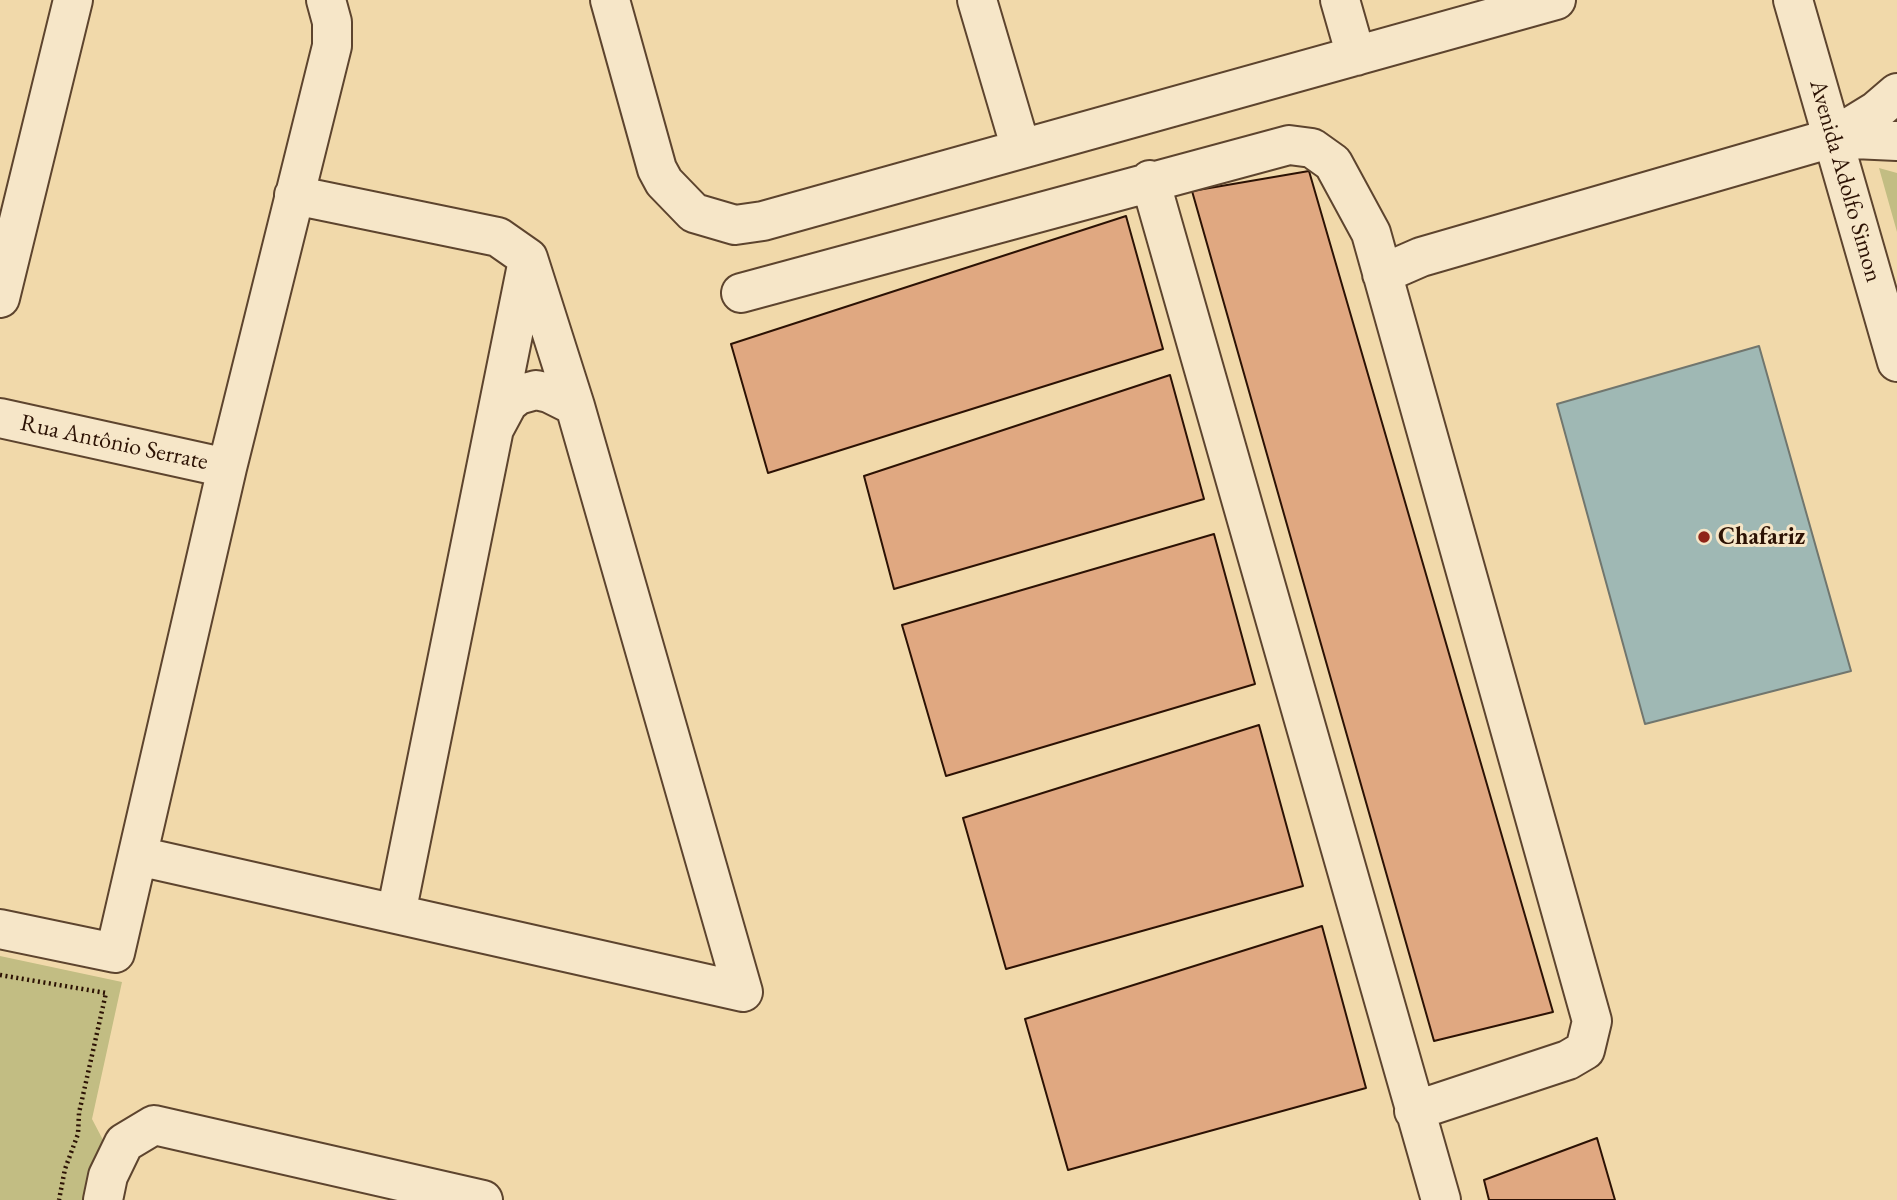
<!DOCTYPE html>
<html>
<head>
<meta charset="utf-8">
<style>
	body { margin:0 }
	canvas { display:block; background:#f1d9aa }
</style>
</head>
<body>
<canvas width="1897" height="1200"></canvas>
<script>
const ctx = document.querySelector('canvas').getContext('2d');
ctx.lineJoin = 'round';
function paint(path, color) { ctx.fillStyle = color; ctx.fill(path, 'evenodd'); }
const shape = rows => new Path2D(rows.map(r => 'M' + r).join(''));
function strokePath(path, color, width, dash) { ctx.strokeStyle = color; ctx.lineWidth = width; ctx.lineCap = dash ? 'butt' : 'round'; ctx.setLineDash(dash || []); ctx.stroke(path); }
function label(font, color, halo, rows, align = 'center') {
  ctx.font = font + ' "EB Garamond",serif'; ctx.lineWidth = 6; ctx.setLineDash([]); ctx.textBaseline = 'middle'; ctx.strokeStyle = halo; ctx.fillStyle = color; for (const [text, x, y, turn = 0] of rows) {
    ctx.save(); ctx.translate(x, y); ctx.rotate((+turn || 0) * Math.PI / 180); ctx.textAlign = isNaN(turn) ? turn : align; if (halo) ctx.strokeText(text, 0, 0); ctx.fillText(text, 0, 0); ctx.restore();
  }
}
const green = shape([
	[1879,168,1897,173,1897,232],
	[0,956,122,982,92,1119,103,1140,87,1200,0,1200]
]);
const water = shape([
	[1759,346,1851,671,1645,724,1557,404,1759,346]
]);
const building = shape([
	[1309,171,1553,1012,1434,1041,1192,191,1309,171],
	[1126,216,1163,349,768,473,731,344,1126,216],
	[1170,375,1204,499,894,589,864,476,1170,375],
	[1214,534,1255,684,946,776,902,625,1214,534],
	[1259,725,1303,886,1006,969,963,818,1259,725],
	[1322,926,1366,1088,1068,1170,1025,1019,1322,926],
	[1597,1138,1615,1200,1489,1200,1484,1180,1597,1138]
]);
const path = shape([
	[0,975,106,993,79,1113,78,1134,65,1169,59,1200]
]);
const minor = shape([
	[610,0,657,169,664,182,694,213,735,225,763,221,1556,0],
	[977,0,1021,149],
	[1340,0,1356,56],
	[1793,0,1897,362],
	[1832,138,1897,141],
	[1150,180,1441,1200],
	[1382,274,1421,257,1832,138,1876,111,1897,93],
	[741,293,1289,145,1312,148,1333,163,1371,233,1592,1021,1585,1050,1568,1060,1414,1111],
	[0,298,73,0],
	[0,418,227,468],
	[494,429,508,403,518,395,536,390,549,393,575,406],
	[138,856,743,992,575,406,528,258,498,237,294,195],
	[396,914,528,260],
	[0,929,115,953,227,468,332,46,332,22,326,0],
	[103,1200,108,1176,124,1143,154,1125,483,1200]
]);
const markers = [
	[1704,537,7,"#8f2418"]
];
const streetNames = [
	["Avenida Adolfo Simon",1845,181,74],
	["Rua Antônio Serrate",114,443,12]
];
const poiNames = [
	["Chafariz",1718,537]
];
paint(green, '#c2bd83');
paint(water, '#9fb8b4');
strokePath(water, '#71766e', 2);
paint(building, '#e0a881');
strokePath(building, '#2c1204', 2);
strokePath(minor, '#5d442e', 42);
strokePath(path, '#2c1204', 4.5, [2, 3.5]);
strokePath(minor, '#f6e6c8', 38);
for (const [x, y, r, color] of markers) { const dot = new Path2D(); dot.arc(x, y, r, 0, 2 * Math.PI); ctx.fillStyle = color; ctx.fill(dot); strokePath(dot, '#f6e6c8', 2.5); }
label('24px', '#2c1204', '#f6e6c8', streetNames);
label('bold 24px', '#2c1204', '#f6e6c8', poiNames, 'left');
</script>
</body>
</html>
